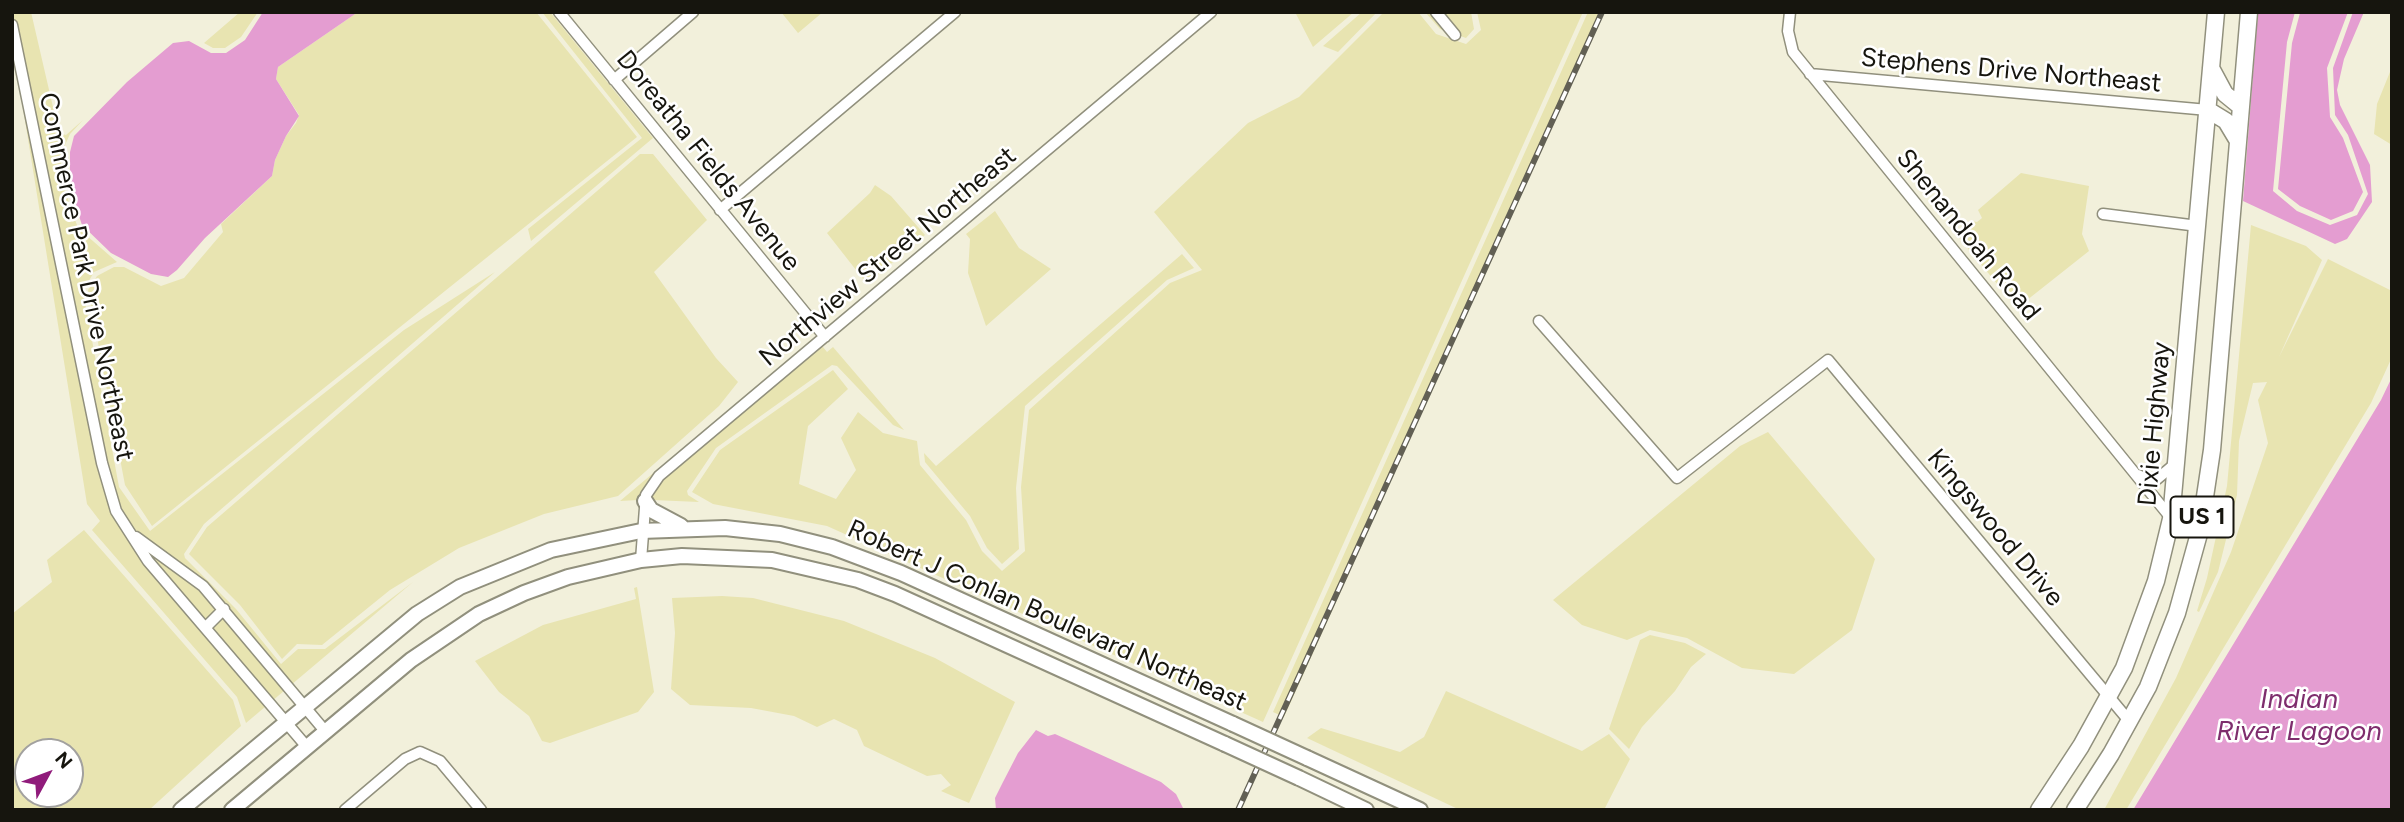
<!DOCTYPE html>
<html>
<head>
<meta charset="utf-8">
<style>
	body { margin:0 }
	#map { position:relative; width:2404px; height:822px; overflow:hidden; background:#f2f0db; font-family:Figtree,sans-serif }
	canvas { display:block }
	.frame { position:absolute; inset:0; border:14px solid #16150e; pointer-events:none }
	.north { position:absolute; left:14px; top:738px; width:70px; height:70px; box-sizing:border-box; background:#fff; border:2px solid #a2a19f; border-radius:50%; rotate:49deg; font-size:19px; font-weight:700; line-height:28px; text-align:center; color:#16150e }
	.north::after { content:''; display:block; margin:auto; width:24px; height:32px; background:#901b7b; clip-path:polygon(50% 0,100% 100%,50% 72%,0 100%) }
</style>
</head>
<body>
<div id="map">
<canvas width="2404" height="822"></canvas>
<div class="frame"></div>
<div class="north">N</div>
</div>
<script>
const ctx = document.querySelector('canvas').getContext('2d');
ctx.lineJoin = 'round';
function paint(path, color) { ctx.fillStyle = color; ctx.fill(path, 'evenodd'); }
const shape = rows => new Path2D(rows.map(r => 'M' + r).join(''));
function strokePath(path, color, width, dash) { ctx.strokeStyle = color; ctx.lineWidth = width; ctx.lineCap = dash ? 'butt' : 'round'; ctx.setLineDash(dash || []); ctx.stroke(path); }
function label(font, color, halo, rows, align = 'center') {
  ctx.font = font + ' Figtree,sans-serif'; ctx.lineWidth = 5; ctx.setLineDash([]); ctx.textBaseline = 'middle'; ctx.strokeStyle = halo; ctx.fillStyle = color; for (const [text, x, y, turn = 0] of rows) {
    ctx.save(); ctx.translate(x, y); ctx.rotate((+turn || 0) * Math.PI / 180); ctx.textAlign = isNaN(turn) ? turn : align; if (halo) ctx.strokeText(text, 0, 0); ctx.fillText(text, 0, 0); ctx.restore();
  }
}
const green = shape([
	[12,12,31,12,59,133,66,135,83,120,70,134,60,156,65,191,78,228,117,262,94,272,83,291,119,487,150,531,404,330,495,272,204,524,184,554,185,558,236,609,281,664,298,649,325,649,413,582,246,723,237,697,92,530,100,521,87,504,12,40],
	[240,12,258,12,241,37,225,48,213,48,204,43],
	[358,12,536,12,637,137,152,526,125,485,88,290,97,276,114,267,124,267,161,286,184,278,223,232,221,224,272,176,275,160,286,136,296,123,299,115,276,79,278,67],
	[542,12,550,12,653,138,531,241,528,229,642,138],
	[781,12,823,12,798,33],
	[1295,12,1354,12,1313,47],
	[1362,12,1377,12,1338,52,1323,46],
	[1384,12,1418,12,1436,34,1466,44,1481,30,1477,12,1583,12,1263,722,827,526,713,504,692,492,720,450,833,370,848,389,808,426,799,484,836,499,856,470,841,438,858,412,883,433,917,441,920,465,966,520,982,551,1002,571,1025,551,1021,487,1029,410,1170,283,1202,270,1154,212,1248,123,1299,97],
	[1425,12,1471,12,1474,29,1466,38,1440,29],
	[1588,12,1602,12,1284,717,1273,712],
	[2392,67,2392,145,2374,134,2377,104],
	[640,154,653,154,707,220,654,272,716,358,738,382,719,406,618,496,544,514,459,548,390,590,322,645,297,644,282,659,240,605,189,554,207,527],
	[2021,173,2089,186,2082,234,2089,251,2017,308,1956,234,1971,221,1977,222,1982,218,1978,210],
	[875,185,891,196,925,235,867,284,827,233,870,193],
	[995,211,1019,248,1051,269,986,326,968,273,970,239,966,234],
	[2251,225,2306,246,2322,260,2279,357,2328,259,2392,291,2392,357,2371,403,2126,810,2104,810,2176,678,2231,552,2268,443,2258,400,2267,382,2253,383,2239,441,2237,495,2218,572,2199,612,2197,611,2207,578,2227,486],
	[1182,254,1194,268,1167,280,1025,406,1016,488,1019,549,1002,564,987,548,970,516,925,462,924,453,936,466],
	[815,337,827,352,833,347,904,430,893,425,837,366,832,365,716,448,687,491,688,495,699,502,653,500,648,492,638,500,620,501],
	[1768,432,1875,559,1852,630,1794,674,1742,668,1687,638,1650,630,1627,640,1582,625,1553,600,1740,446],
	[84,530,233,700,241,726,149,810,12,810,12,614,52,582,47,560],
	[28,752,70,752,70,794,28,794],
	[637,587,654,692,638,712,550,743,542,741,529,716,499,692,475,661,543,625,636,599,634,588],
	[722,596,753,598,844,621,935,658,1015,702,969,803,941,791,951,785,941,774,927,776,864,746,857,730,834,719,817,727,794,716,751,708,690,705,671,689,675,633,672,598],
	[1650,635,1685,643,1706,654,1691,667,1675,691,1642,727,1629,749,1609,729,1640,640],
	[1446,691,1582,751,1609,734,1630,759,1604,810,1460,810,1307,738,1321,728,1400,752,1424,737]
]);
const water = shape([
	[263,12,358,12,278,67,276,79,299,116,286,136,275,160,272,176,205,238,177,270,168,277,151,274,111,253,82,225,70,189,70,152,74,136,127,82,173,43,189,41,211,53,226,53,245,40],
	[2258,12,2295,12,2287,42,2273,191,2297,211,2330,225,2357,215,2368,194,2348,135,2335,115,2333,68,2353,12,2364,12,2344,59,2337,90,2340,105,2370,165,2372,202,2347,239,2335,244,2243,201],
	[2348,12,2327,68,2330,117,2343,138,2363,192,2353,211,2331,220,2300,206,2278,189,2292,43,2300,13],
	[2392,377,2392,810,2133,810,2381,400],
	[1036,730,1048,736,1055,734,1161,782,1176,794,1184,810,996,810,995,798,1003,782,1018,753]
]);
const street = shape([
	[559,12,825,337],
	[1436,12,1455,35],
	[1790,12,1788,31,1793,52,2171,518],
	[12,25,102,463,116,511,148,561,307,747],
	[1810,74,2208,110],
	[614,80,693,12],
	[720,210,955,12],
	[2103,214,2198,226],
	[1539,321,1677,478,1828,360,2130,722],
	[2138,475,2148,480,2157,479,2175,464],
	[136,537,203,586,325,731],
	[641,560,646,495,659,476,1211,12],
	[206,627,224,609],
	[345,810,405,759,420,752,440,761,481,810]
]);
const secondary = shape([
	[645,501,651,510,681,526],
	[1307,758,1420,810],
	[1299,778,1366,810],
	[181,810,417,614,460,587,551,550,641,531,725,528,780,534,832,547,901,573,1233,724],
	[232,810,411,660,479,614,524,593,568,577,641,560,682,556,772,560,858,580,895,594,1225,744]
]);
const primary = shape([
	[2211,68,2225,94,2241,107],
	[2208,110,2226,121,2238,141],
	[2039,810,2081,746,2124,668,2156,581,2171,519,2216,12],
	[2075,810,2111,754,2148,687,2177,613,2200,530,2212,450,2249,12]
]);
const rail = shape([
	[1238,810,1602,12]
]);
const secondaryBridge = shape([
	[1233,724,1307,758],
	[1225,744,1299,778]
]);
const shields = [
	[2202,517,63]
];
const shieldNames = [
	["US 1",2202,517]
];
const streetNames = [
	["Stephens Drive Northeast",2011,71,5],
	["Doreatha Fields Avenue",708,161,51],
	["Shenandoah Road",1968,235,51],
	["Northview Street Northeast",888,257,-40],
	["Commerce Park Drive Northeast",86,277,78],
	["Dixie Highway",2155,424,-85],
	["Kingswood Drive",1995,528,50],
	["Robert J Conlan Boulevard Northeast",1047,616,24]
];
const waterNames = [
	["Indian",2299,700],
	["River Lagoon",2299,732]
];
paint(green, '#e8e4b1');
paint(water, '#e49dd1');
strokePath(street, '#91907d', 13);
strokePath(secondary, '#91907d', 18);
strokePath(primary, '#91907d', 19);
strokePath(street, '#fff', 10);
strokePath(secondary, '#fff', 14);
strokePath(primary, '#fff', 16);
strokePath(rail, '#626054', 6);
strokePath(rail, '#fff', 3.5, [10]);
strokePath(secondaryBridge, '#91907d', 18, []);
strokePath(secondaryBridge, '#fff', 14);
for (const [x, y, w] of shields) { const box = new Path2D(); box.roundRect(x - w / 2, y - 20.5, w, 41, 5); ctx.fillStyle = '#fff'; ctx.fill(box); strokePath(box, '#16150e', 2); }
label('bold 24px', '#16150e', null, shieldNames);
label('26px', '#16150e', '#fff', streetNames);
label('italic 28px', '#7e2d6d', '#fff', waterNames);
</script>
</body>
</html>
